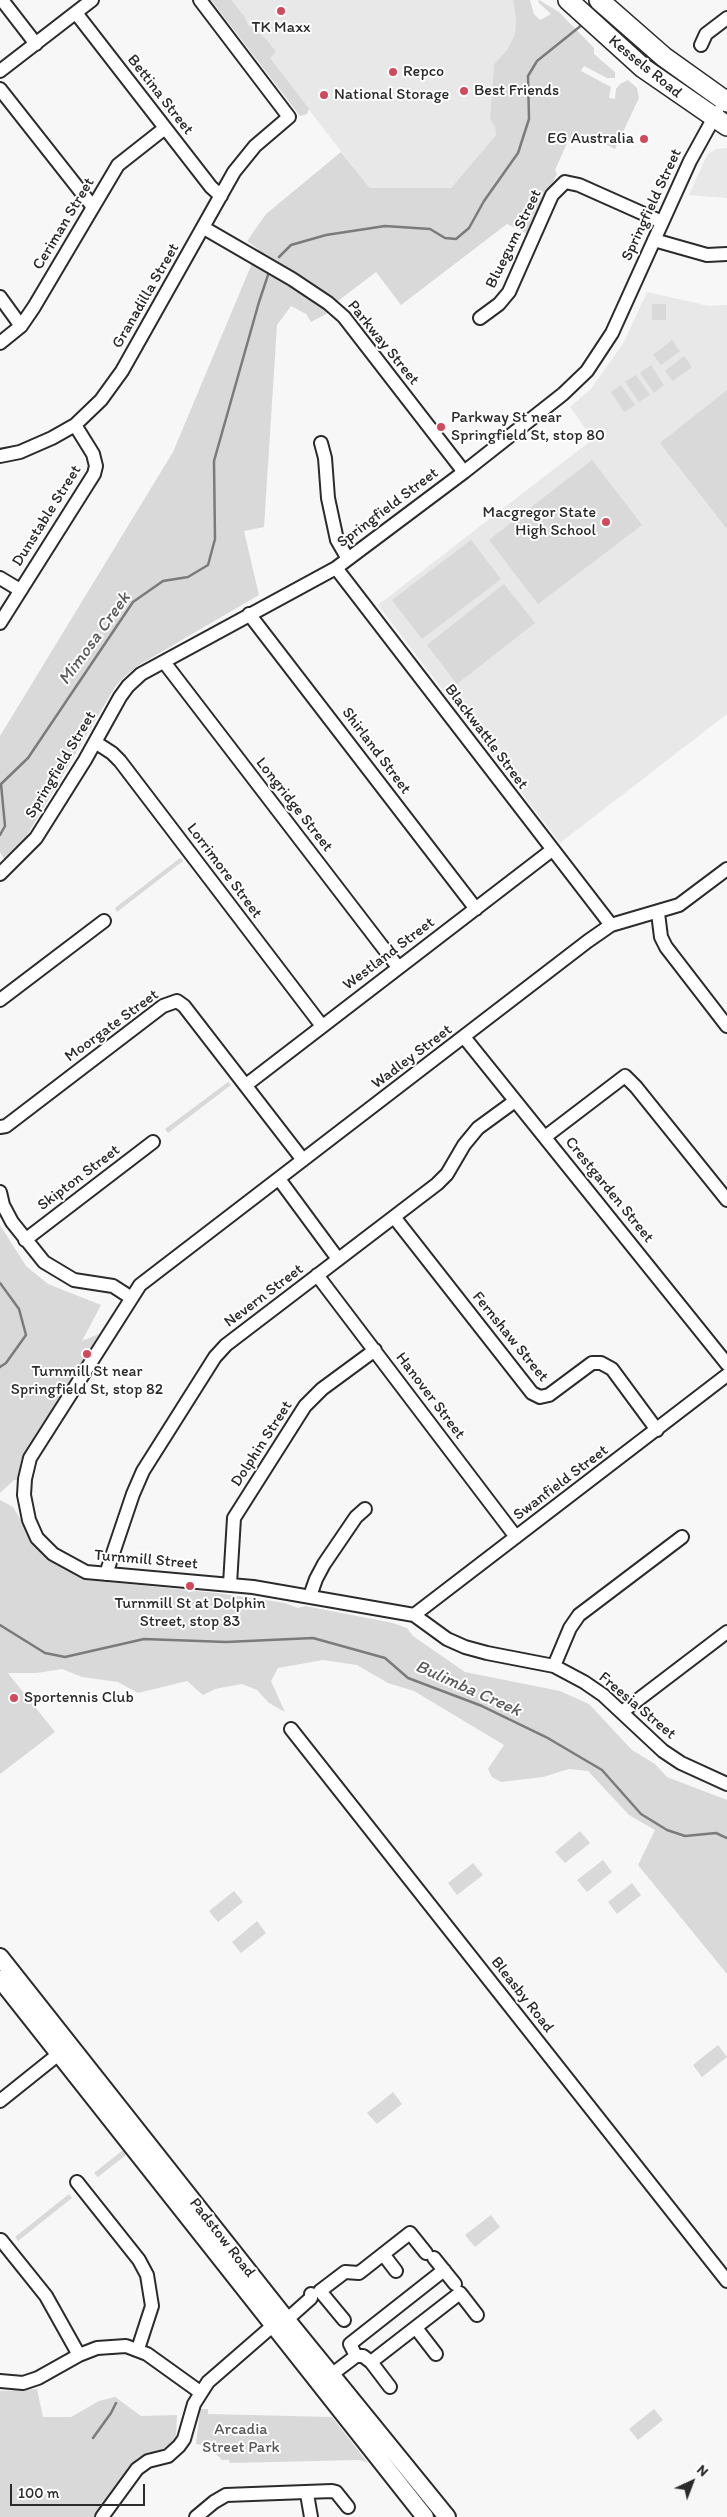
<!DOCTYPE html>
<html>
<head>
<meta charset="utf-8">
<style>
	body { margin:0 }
	#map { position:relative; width:727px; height:2517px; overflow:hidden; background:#f7f7f7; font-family:Itim,sans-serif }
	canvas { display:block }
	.north { position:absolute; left:667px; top:2457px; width:50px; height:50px; -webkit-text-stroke:4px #fff; paint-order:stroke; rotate:43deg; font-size:14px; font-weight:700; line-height:20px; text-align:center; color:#2b2b2b }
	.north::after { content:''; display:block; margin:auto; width:18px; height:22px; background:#2b2b2b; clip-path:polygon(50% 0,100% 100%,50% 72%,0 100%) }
	.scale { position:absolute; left:10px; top:2484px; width:135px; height:22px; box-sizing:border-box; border:2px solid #2b2b2b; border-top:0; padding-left:6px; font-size:15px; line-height:18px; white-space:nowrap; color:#2b2b2b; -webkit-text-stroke:4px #fff; paint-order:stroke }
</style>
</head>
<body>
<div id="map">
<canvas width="727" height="2517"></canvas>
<div class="north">N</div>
<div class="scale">100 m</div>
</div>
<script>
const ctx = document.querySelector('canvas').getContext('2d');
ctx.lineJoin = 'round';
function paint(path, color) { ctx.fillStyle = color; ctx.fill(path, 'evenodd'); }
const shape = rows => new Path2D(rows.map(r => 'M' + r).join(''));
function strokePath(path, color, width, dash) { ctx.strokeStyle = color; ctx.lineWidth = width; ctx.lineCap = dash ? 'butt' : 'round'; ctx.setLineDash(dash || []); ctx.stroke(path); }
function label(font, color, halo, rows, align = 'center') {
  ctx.font = font + ' Itim,sans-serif'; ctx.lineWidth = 4; ctx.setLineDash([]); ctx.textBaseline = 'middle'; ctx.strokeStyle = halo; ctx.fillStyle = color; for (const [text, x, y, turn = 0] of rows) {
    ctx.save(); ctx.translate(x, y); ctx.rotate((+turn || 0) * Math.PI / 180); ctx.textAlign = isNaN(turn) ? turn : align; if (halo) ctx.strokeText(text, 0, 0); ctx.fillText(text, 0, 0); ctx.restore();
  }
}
const built = shape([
	[211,0,513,0,516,20,515,34,507,50,494,64,490,119,495,127,496,135,451,188,370,188,309,110],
	[727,148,727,198,689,195,707,155,716,149],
	[647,292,709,306,727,305,727,714,560,843,378,605,593,439,570,407,591,389,624,342]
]);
const green = shape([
	[211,0,231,0,244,16,248,25,266,39,276,52,270,58,309,109,307,114,300,116],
	[513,0,530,0,534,14,540,20,551,14,538,2,539,0,559,12,594,48,594,54,615,72,615,78,607,78,584,66,581,71,611,87,609,98,615,99,616,89,620,84,628,80,637,88,639,98,615,149,593,138,590,143,579,138,568,141,555,170,557,174,528,234,507,224,401,305,376,272,338,301,326,314,311,322,306,314,291,306,277,325,264,527,244,531,259,595,139,665,125,676,115,687,26,837,4,859,0,852,0,736,173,452,258,249,247,241,266,214,341,152,370,188,451,188,496,135,495,127,490,119,494,64,507,50,515,34,516,20],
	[652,304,666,304,666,320,652,320],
	[672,340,680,351,661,365,653,355],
	[684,356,692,367,673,381,665,371],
	[651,365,664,385,654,393,640,373],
	[636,375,650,395,639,402,625,382],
	[621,385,635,405,624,412,611,392],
	[727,390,727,529,660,443],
	[592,460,642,525,538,604,489,540],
	[471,540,501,579,422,639,392,600],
	[504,584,535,623,457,684,427,645],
	[180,858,183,861,117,912,115,908],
	[228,1082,231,1085,168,1133,165,1129],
	[0,1225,26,1266,48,1284,101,1305,82,1341,99,1334,21,1460,20,1480,14,1480,0,1493],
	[0,1500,13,1507,36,1545,48,1558,78,1575,108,1582,217,1593,285,1603,298,1608,305,1606,393,1623,407,1628,413,1636,465,1672,560,1691,589,1704,632,1750,655,1764,667,1777,727,1800,727,1974,638,1865,655,1830,629,1815,588,1771,569,1769,543,1777,501,1782,492,1777,488,1769,504,1745,414,1691,388,1683,357,1665,323,1660,278,1668,271,1681,285,1712,269,1703,257,1690,242,1684,215,1689,203,1695,187,1681,138,1693,118,1682,82,1677,62,1669,37,1673,8,1673,55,1732,0,1774],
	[580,1831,590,1843,565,1863,555,1852],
	[603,1860,612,1872,587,1892,577,1880],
	[473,1863,483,1875,457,1895,448,1883],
	[632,1883,641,1895,617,1914,608,1902],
	[234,1891,243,1902,218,1922,209,1911],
	[257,1921,266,1933,241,1953,232,1942],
	[718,2045,727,2057,702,2077,693,2065],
	[393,2092,402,2104,377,2124,367,2113],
	[123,2150,126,2155,98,2177,94,2173],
	[69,2194,72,2198,18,2241,15,2237],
	[491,2215,500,2227,475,2247,465,2235],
	[37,2389,43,2417,71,2417,99,2401,115,2397,141,2416,177,2415,176,2436,172,2444,165,2448,137,2458,94,2517,0,2517,0,2391],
	[200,2409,208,2409,208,2414,332,2417,368,2463,360,2460,230,2463,229,2460,222,2460,208,2446,196,2444],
	[654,2409,663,2420,638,2440,629,2429]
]);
const stream = shape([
	[279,257,291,245,326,235,385,226,430,229,445,238,456,239,469,228,484,201,518,153,529,119,528,76,537,61,583,24],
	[0,835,5,826,1,784,28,758,133,602,163,581,188,577,208,565,215,539,214,461,259,302,268,275],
	[0,1283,19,1309,26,1335,6,1363,0,1367],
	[0,1625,45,1653,65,1657,144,1639,226,1642,313,1638,385,1658,408,1678,482,1706,546,1737,602,1770,641,1814,667,1830,685,1836,716,1833,727,1838],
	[93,2438,111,2413,116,2403]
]);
const minor = shape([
	[2,0,36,44],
	[76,13,211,187,221,196],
	[701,45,706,34,727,18],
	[0,71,92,0],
	[0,89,93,207],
	[204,228,292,279,328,303,344,317,464,472],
	[654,240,707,255,727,254],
	[0,297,21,326],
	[480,318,499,304,509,292,552,195,565,182,579,185,662,222],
	[0,343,21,326,34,307,118,165,165,128],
	[321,443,325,458,328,498,337,540,348,559],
	[0,456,20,452,52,438,75,425,101,400,122,371,234,172,255,146,289,117,200,0],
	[336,568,611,925],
	[0,578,20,590],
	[249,614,476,909],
	[0,623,94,474,96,466,93,454,75,425],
	[164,662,398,967],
	[95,742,112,753,120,761,322,1026],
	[727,869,679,905,611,925,588,941,140,1285,30,1458,25,1479,24,1495,29,1520,37,1538,53,1554,86,1572,253,1587,414,1615,447,1639,465,1647,487,1653,554,1666,584,1682,603,1695,663,1751,681,1763,727,1784],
	[0,874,36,838,85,760,120,697,128,686,141,674,336,568,464,472,563,394,587,371,612,333,690,161,717,112],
	[658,913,661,937,666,947,727,1026],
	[0,1000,104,921],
	[464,1037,727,1364],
	[246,1085,552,850],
	[0,1127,6,1126,163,1006,177,1001,184,1006,303,1160],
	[545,1137,625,1076,636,1087,727,1200],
	[279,1179,338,1259],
	[0,1192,3,1205,12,1222,44,1262,74,1280,113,1286,130,1297],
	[394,1217,532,1393,540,1397,549,1395,592,1363,601,1363,612,1369,657,1430],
	[25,1240,153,1142],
	[317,1275,516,1537],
	[106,1574,133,1494,143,1471,215,1357,226,1345,437,1184,447,1174,464,1145,478,1128,515,1101],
	[230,1584,234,1518,305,1406,322,1389,375,1350],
	[310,1596,316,1579,324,1564,356,1517,365,1509],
	[414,1615,727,1375],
	[554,1666,570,1628,579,1615,682,1537],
	[622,1712,727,1632],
	[291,1729,727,2281],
	[0,2101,65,2049],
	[77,2182,139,2260,147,2275,152,2306,138,2349],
	[1,2240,46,2296,79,2355],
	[383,2254,396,2271],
	[434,2258,455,2284],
	[344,2320,320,2291,345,2272,359,2273,410,2233,426,2253],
	[416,2328,436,2354],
	[356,2356,363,2356,371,2362,460,2293,477,2315],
	[356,2356,350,2344,444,2270],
	[371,2362,390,2387],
	[331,2375,356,2356],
	[0,2381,23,2383,38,2378,79,2355,97,2348,126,2346,147,2354,200,2392],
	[307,2494,311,2517],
	[102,2517,137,2469,148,2461,168,2456,179,2446,184,2439,194,2404,208,2382,269,2329,292,2315,311,2298,311,2294],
	[196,2517,214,2502,226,2495,332,2491,336,2492,348,2507]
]);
const major = shape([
	[0,1957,286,2319,447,2517],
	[0,1979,425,2517]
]);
const highway = shape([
	[568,0,643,68,727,126],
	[599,0,664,57,727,102]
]);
const markers = [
	[281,11,5,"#d1495b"],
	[393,72,5,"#d1495b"],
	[464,91,5,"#d1495b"],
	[324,95,5,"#d1495b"],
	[644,139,5,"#d1495b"],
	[441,427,5,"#d1495b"],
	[606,522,5,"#d1495b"],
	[87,1354,5,"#d1495b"],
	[190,1586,5,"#d1495b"],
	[14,1698,5,"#d1495b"]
];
const poiNames = [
	["TK Maxx",281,28,"center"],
	["Repco",403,72],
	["Best Friends",474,91],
	["National Storage",334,95],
	["EG Australia",634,139,"right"],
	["Parkway St near",451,418],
	["Springfield St, stop 80",451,436],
	["Macgregor State",596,513,"right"],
	["High School",596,531,"right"],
	["Turnmill St near",87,1372,"center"],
	["Springfield St, stop 82",87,1390,"center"],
	["Turnmill St at Dolphin",190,1604,"center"],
	["Street, stop 83",190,1622,"center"],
	["Sportennis Club",24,1698]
];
const streetNames = [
	["Kessels Road",645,67,39],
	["Bettina Street",160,95,52],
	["Springfield Street",652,205,-65],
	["Ceriman Street",64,224,-59],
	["Bluegum Street",514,239,-64],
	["Granadilla Street",146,296,-60],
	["Parkway Street",383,343,51],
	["Springfield Street",388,508,-37],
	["Dunstable Street",47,516,-58],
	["Blackwattle Street",486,737,53],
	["Shirland Street",376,751,53],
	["Springfield Street",61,765,-59],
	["Longridge Street",294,805,52],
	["Lorrimore Street",224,871,53],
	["Westland Street",389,954,-37],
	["Moorgate Street",112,1026,-36],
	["Wadley Street",412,1057,-37],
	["Skipton Street",79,1178,-37],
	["Crestgarden Street",609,1190,51],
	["Nevern Street",264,1296,-37],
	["Fernshaw Street",510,1337,51],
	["Hanover Street",430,1396,53],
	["Dolphin Street",262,1444,-57],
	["Swanfield Street",561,1483,-37],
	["Turnmill Street",146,1560,5],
	["Freesia Street",637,1706,40],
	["Bleasby Road",522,1995,52],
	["Padstow Road",222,2238,52]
];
const parkNames = [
	["Arcadia",241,2430],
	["Street Park",241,2448]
];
const waterNames = [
	["Mimosa Creek",95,639,-54],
	["Bulimba Creek",468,1689,24]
];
paint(built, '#e8e8e8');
paint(green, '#d9d9d9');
strokePath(stream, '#7b7b7b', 2.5);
strokePath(minor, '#2b2b2b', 16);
strokePath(major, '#2b2b2b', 20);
strokePath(highway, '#2b2b2b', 22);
strokePath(minor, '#fff', 12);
strokePath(major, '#fff', 16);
strokePath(highway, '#fff', 19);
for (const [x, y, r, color] of markers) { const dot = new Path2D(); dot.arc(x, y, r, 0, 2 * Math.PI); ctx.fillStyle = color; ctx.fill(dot); strokePath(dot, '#fff', 2); }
label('16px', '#2b2b2b', '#fff', poiNames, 'left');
label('16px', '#2b2b2b', '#fff', streetNames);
label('16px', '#565656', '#fff', parkNames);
label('italic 18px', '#5a5a5a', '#fff', waterNames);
</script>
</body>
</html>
